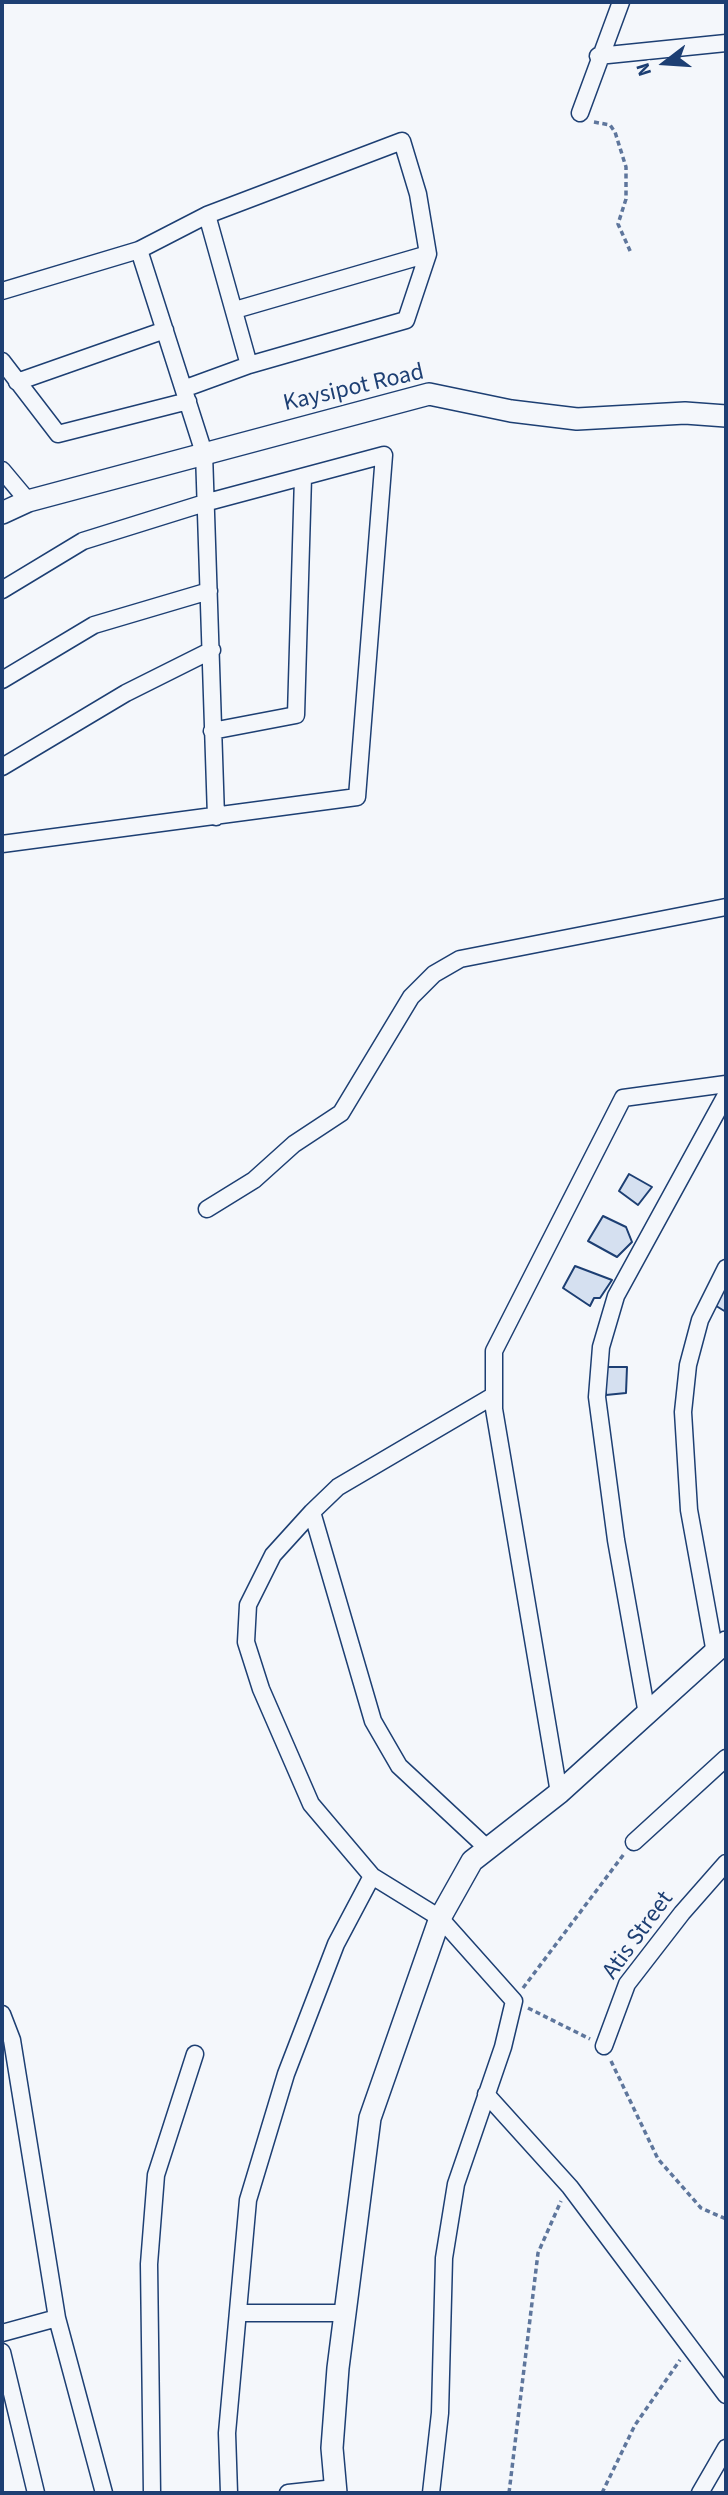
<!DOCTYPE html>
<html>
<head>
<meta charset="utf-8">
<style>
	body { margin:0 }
	#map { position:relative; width:728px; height:2495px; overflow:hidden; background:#f4f7fb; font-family:"Source Sans 3",sans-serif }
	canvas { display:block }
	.frame { position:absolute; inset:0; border:4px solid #1d3f73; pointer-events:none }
	.north { position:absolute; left:630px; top:28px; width:70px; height:70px; -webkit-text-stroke:5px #f4f7fb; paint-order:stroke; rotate:253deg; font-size:19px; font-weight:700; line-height:28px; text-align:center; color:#1d3f73 }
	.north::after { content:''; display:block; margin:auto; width:24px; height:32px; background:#1d3f73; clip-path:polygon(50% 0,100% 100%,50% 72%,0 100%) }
</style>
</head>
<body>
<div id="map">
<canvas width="728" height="2495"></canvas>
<div class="frame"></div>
<div class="north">N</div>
</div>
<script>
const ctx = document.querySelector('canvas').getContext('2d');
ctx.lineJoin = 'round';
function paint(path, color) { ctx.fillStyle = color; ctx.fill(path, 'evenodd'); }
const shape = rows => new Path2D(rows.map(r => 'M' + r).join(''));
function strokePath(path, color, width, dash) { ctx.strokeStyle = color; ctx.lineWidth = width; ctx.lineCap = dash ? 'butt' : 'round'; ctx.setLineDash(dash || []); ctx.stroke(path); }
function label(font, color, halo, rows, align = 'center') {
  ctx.font = font + ' "Source Sans 3",sans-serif'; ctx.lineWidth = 5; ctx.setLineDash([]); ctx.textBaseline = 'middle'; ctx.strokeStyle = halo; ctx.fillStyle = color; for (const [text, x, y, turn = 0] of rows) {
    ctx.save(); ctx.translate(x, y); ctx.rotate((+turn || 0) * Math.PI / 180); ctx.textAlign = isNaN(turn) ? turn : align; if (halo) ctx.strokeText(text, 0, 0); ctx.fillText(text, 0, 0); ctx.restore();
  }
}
const building = shape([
	[629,1174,652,1187,638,1205,619,1191,629,1174],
	[603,1216,626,1227,632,1242,617,1257,588,1241,603,1216],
	[575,1266,612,1280,600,1298,594,1298,590,1306,563,1288,575,1266],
	[726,1282,726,1312,713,1304,726,1282],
	[604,1367,627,1367,626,1393,606,1395,604,1367]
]);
const path = shape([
	[594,122,610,125,615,132,626,167,626,199,618,224,631,253],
	[523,1988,624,1854],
	[528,2008,590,2039],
	[611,2061,658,2159,701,2208,726,2219],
	[509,2493,538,2253,561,2201],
	[602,2493,635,2425,680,2360]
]);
const minor = shape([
	[598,56,726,43],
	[580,113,621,2],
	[207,215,249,365],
	[139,250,204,453,216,817],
	[2,291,139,250,207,215,402,141,418,194,428,254,406,320,249,365,186,388],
	[235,310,428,254],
	[2,361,58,434,188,401],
	[17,382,165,330],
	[2,470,28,501],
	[2,590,83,541,208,502,384,455,357,797,2,844],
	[2,680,94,625,209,591],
	[212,731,296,715,303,477],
	[2,767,126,693,212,650],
	[207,1209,254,1180,294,1144,341,1113,411,997,434,974,460,959,726,907],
	[312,1512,373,1721,399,1766,487,1848],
	[715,1653,689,1510,683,1412,688,1365,700,1320,726,1268],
	[647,1714,616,1540,597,1397,601,1347,616,1296,726,1095],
	[559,1793,494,1409,494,1351,623,1098,726,1084],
	[634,1842,726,1758],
	[2,2014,12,2040,57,2318,104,2493],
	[604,2046,627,1984,682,1913,726,1863],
	[486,2094,570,2187,726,2395],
	[239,2313,346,2313],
	[2,2333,57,2318],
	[2,2352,36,2493],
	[152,2493,149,2264,156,2175,195,2054],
	[229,2493,227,2433,248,2200,286,2074,336,1944,372,1876],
	[288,2493,335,2488],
	[431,2493,440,2413,444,2258,456,2184,503,2047,514,2001,440,1918,372,1876,311,1804,261,1689,246,1642,248,1605,273,1555,312,1512,338,1487,493,1396],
	[700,2493,726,2448]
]);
const tertiary = shape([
	[2,513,28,501,429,394,511,411,577,419,685,413,726,416],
	[336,2493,332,2448,338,2368,370,2118,440,1918,472,1861,559,1793,726,1642]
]);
const streetNames = [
	["Kaysipot Road",354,389,-13],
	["Atis Street",639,1936,-54]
];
paint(building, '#d5e0f0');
strokePath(building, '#1d3f73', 2);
strokePath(minor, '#1d3f73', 19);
strokePath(tertiary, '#1d3f73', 24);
strokePath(path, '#5e769c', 3.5, [5, 3.5]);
strokePath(minor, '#f4f7fb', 16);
strokePath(tertiary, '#f4f7fb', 21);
label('24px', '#1d3f73', '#f4f7fb', streetNames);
</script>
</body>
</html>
